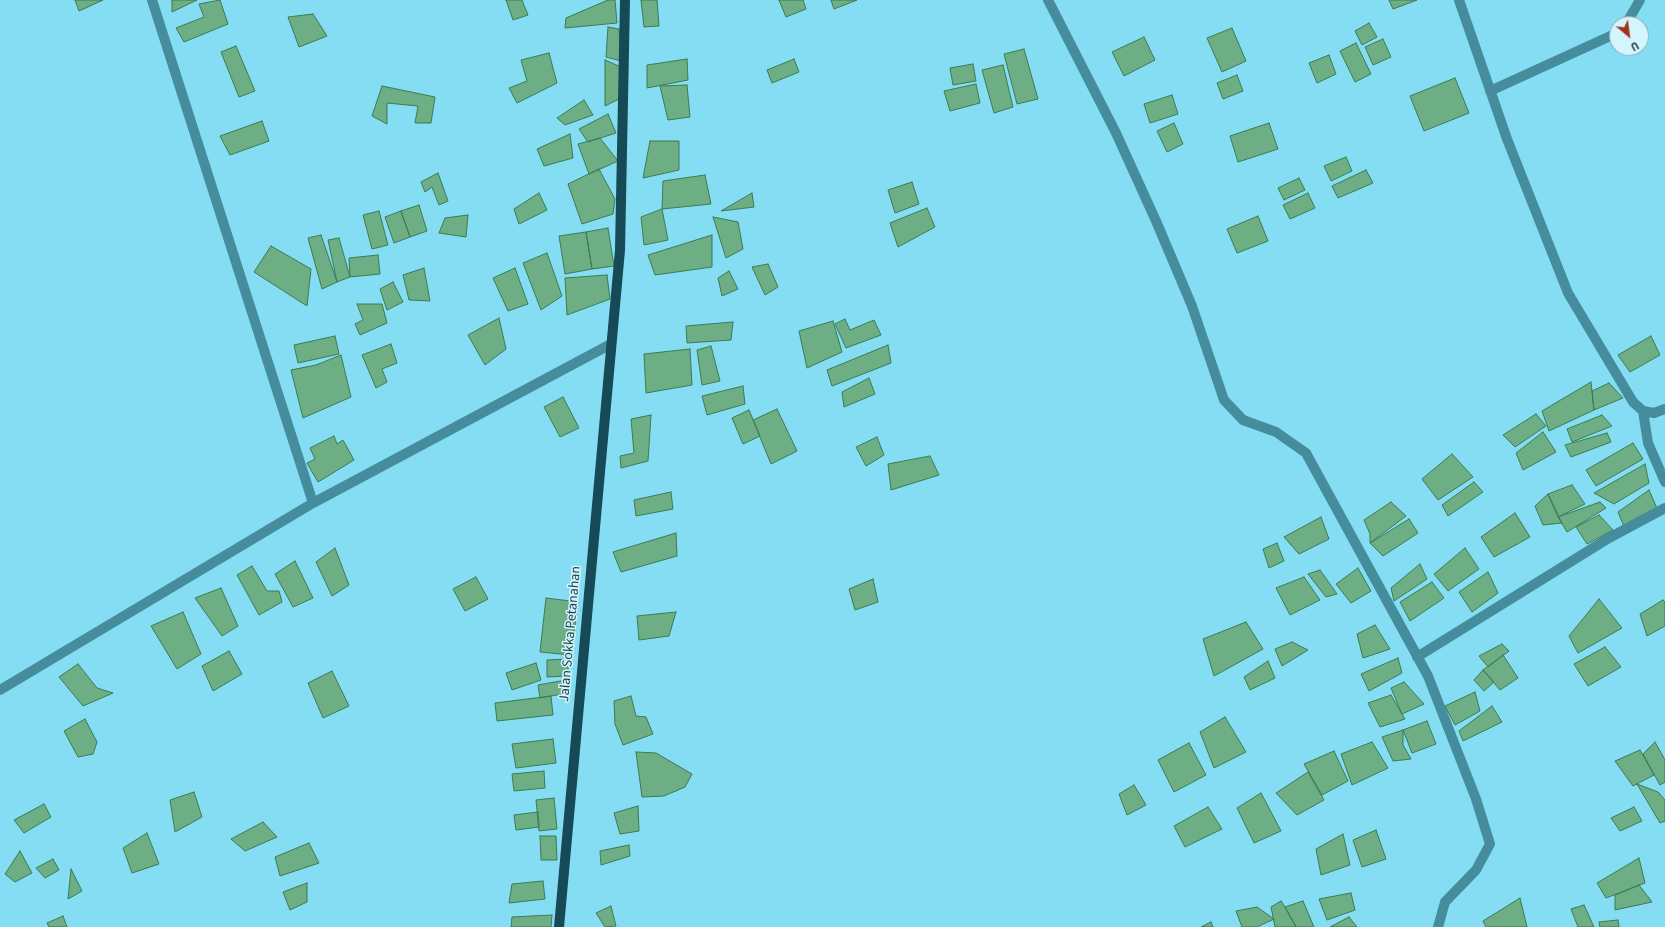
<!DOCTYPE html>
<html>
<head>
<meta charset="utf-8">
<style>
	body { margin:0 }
	#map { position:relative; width:1665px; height:927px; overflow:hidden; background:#84ddf2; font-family:"Source Sans 3",sans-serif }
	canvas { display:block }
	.north { position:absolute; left:1609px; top:16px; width:40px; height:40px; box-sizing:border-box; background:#d4f5fd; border:1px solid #8aacb5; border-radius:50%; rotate:151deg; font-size:11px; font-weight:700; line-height:16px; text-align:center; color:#1a3f48 }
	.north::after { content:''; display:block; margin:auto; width:14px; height:18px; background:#9f361c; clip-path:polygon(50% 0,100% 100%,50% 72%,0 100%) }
</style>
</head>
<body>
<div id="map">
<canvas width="1665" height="927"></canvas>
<div class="north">U</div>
</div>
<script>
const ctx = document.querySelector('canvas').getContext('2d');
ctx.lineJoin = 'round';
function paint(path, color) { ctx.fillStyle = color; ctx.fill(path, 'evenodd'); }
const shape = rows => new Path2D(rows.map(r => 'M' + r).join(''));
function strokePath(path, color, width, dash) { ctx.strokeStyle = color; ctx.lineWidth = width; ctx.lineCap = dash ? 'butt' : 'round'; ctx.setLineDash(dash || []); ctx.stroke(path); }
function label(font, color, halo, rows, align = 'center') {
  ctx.font = font + ' "Source Sans 3",sans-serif'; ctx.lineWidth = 3; ctx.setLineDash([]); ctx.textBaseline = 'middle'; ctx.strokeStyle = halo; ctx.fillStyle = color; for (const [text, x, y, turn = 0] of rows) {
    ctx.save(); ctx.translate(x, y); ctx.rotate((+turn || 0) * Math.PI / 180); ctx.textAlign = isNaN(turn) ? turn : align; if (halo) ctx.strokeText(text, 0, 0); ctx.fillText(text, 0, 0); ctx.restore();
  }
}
const building = shape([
	[75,0,103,0,79,11,75,0],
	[172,0,197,0,172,12,172,0],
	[220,0,228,24,184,42,176,28,204,17,199,4,220,0],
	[506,0,522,0,528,15,513,20,506,0],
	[608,0,615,0,617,23,565,28,566,18,608,0],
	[641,0,657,0,659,26,644,27,641,0],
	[779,0,803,0,806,9,786,17,779,0],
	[831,0,857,0,834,9,831,0],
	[1389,0,1417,0,1393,9,1389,0],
	[313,14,327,36,299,47,288,17,313,14],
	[1369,23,1377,37,1362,45,1355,31,1369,23],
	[608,27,619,29,621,61,606,57,608,27],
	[1232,28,1246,61,1222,72,1207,38,1232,28],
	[1144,37,1155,60,1124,76,1112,52,1144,37],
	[1383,39,1391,57,1373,65,1365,47,1383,39],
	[1356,43,1371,74,1355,82,1340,51,1356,43],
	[236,46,255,91,239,97,221,52,236,46],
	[1024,49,1038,99,1017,104,1004,54,1024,49],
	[549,53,557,83,517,103,509,88,527,81,521,60,549,53],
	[1329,55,1336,74,1317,83,1309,63,1329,55],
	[687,59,688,80,647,88,647,65,687,59],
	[794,59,799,72,772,83,767,70,794,59],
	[605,60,621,67,619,99,605,106,605,60],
	[973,64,976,81,953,85,950,68,973,64],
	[1003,65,1013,107,994,113,982,70,1003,65],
	[1237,75,1243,91,1223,99,1217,83,1237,75],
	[1455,78,1469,113,1424,131,1410,96,1455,78],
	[976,84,980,103,950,111,944,91,976,84],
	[687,85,690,117,668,120,660,86,687,85],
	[382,86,435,97,431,123,415,123,418,106,387,103,387,124,372,116,382,86],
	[1172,95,1178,114,1150,123,1144,104,1172,95],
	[584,100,593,115,565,125,557,118,584,100],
	[608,114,616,133,588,142,579,129,608,114],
	[262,121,269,141,230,155,220,136,262,121],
	[1174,123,1183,144,1167,152,1157,131,1174,123],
	[1269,123,1278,149,1238,162,1230,136,1269,123],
	[570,134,573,158,544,166,537,149,570,134],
	[600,138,618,161,589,174,578,144,600,138],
	[650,141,679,141,679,170,643,178,650,141],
	[1346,157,1352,171,1331,181,1324,166,1346,157],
	[599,169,615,199,613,214,582,224,568,184,599,169],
	[1366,170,1373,183,1338,198,1332,186,1366,170],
	[438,173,448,201,439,205,432,187,425,192,421,182,438,173],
	[705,175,711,204,662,209,663,181,705,175],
	[1299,178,1305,190,1284,200,1278,188,1299,178],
	[912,182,919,204,895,213,888,190,912,182],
	[539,193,547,210,519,224,514,209,539,193],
	[752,193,754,207,721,211,752,193],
	[1308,193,1315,208,1290,219,1283,205,1308,193],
	[419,205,427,231,410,237,401,211,419,205],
	[927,208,935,227,898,247,890,223,927,208],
	[662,209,668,240,644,245,641,217,662,209],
	[379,211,388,245,372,249,363,215,379,211],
	[401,211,410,237,394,243,385,217,401,211],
	[468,215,466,237,439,233,445,218,468,215],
	[1258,216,1268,241,1237,253,1227,229,1258,216],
	[713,217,738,222,743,249,726,258,713,217],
	[608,228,614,266,592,269,586,232,608,228],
	[586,232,592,269,565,274,559,236,586,232],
	[321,235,337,282,322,289,308,238,321,235],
	[712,235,712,267,655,275,648,255,712,235],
	[339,238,350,277,337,282,328,240,339,238],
	[271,246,311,269,307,306,254,272,271,246],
	[547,253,562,296,541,310,523,263,547,253],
	[378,255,380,274,350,277,349,258,378,255],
	[768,264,778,287,765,295,752,267,768,264],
	[424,268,430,301,409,300,403,275,424,268],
	[515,268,528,304,508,311,493,278,515,268],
	[729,271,738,289,722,296,718,278,729,271],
	[607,275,610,299,567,315,565,278,607,275],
	[393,282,403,302,387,310,380,289,393,282],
	[357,304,382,304,387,323,360,335,355,324,363,320,357,304],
	[499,318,506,349,485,365,468,335,499,318],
	[845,319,850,330,874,320,881,335,846,348,835,324,845,319],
	[833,321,842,352,807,368,799,331,833,321],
	[733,322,731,340,687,343,686,326,733,322],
	[335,336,339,354,298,363,294,345,335,336],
	[1651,336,1660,355,1630,372,1618,355,1651,336],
	[391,344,397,363,382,369,387,382,376,388,362,355,391,344],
	[888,345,891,363,832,386,827,370,888,345],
	[711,346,720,381,702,385,697,350,711,346],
	[690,349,692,385,646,393,644,354,690,349],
	[341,355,351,397,303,418,291,370,316,365,341,355],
	[869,378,875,394,844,407,842,392,869,378],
	[1591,382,1594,410,1549,431,1542,411,1591,382],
	[1609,383,1623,398,1594,410,1592,391,1609,383],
	[743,386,745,404,707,415,702,396,743,386],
	[563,397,579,428,560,437,544,407,563,397],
	[777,409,797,451,771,464,753,420,777,409],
	[749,410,760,436,743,444,732,418,749,410],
	[1536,414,1546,426,1515,447,1503,435,1536,414],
	[651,415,648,461,621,468,620,456,634,453,631,419,651,415],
	[1602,415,1612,426,1572,442,1567,429,1602,415],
	[1543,432,1556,452,1523,470,1516,453,1543,432],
	[1607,433,1611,442,1571,457,1565,445,1607,433],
	[334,436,337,444,343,440,354,460,318,482,307,463,315,459,310,448,334,436],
	[877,437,884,455,866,466,856,447,877,437],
	[1633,443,1643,459,1596,486,1586,470,1633,443],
	[1452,454,1473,477,1438,500,1422,479,1452,454],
	[930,456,939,475,891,490,888,464,930,456],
	[1645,464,1649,483,1614,504,1594,493,1645,464],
	[1474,482,1483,492,1448,516,1442,505,1474,482],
	[1572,485,1585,504,1558,517,1548,494,1572,485],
	[1649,490,1660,515,1625,529,1618,512,1649,490],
	[671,492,673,509,636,516,634,500,671,492],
	[1548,494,1562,523,1543,525,1535,506,1548,494],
	[1391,502,1406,516,1370,543,1370,534,1364,520,1391,502],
	[1600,502,1606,508,1567,532,1558,517,1600,502],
	[1515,513,1530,537,1494,557,1481,537,1515,513],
	[1599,515,1613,530,1587,544,1576,527,1599,515],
	[1321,517,1329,539,1299,554,1284,537,1321,517],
	[1409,519,1418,533,1383,556,1370,543,1409,519],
	[676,533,677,556,621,572,613,552,676,533],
	[1277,543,1284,561,1269,568,1263,549,1277,543],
	[335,548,349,585,332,596,316,562,335,548],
	[1465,548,1479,569,1448,591,1434,574,1465,548],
	[295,561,313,598,293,607,275,574,295,561],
	[1420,564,1427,579,1394,601,1391,588,1420,564],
	[252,566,267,591,279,591,282,602,259,615,237,575,252,566],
	[1358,568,1371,591,1351,603,1336,584,1358,568],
	[1320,570,1337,594,1326,597,1308,574,1320,570],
	[1488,572,1498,593,1472,612,1459,592,1488,572],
	[476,577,488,599,465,611,453,589,476,577],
	[1304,577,1320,600,1290,615,1276,588,1304,577],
	[873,579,878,602,855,610,849,589,873,579],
	[1432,582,1444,598,1410,621,1400,602,1432,582],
	[221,588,238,626,222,636,195,598,221,588],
	[546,598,578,602,571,655,540,652,546,598],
	[1599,599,1622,628,1578,653,1569,636,1599,599],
	[1663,600,1665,602,1665,626,1647,636,1640,614,1663,600],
	[183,612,201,654,177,669,151,626,183,612],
	[676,612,669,636,639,640,637,616,676,612],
	[1246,622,1263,649,1214,676,1203,639,1246,622],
	[1375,625,1390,649,1363,658,1357,634,1375,625],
	[1292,642,1308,650,1282,666,1275,649,1292,642],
	[1502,644,1509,651,1488,667,1479,656,1502,644],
	[1605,647,1621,667,1588,686,1574,664,1605,647],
	[229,651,242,674,213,691,202,666,229,651],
	[1503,655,1518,678,1500,690,1483,670,1503,655],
	[1398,658,1402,673,1369,691,1361,674,1398,658],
	[568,659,568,676,547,677,547,660,568,659],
	[1268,661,1275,678,1250,690,1244,677,1268,661],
	[536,663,541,680,512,690,506,673,536,663],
	[78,664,97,688,113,693,83,706,59,677,78,664],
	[1483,670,1494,682,1484,691,1474,680,1483,670],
	[332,671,349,706,323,718,308,683,332,671],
	[566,680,568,693,540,698,538,685,566,680],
	[1404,682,1424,704,1402,714,1391,688,1404,682],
	[1475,692,1480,711,1455,725,1445,706,1475,692],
	[1391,695,1405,719,1380,727,1368,703,1391,695],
	[551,696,553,715,497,721,495,703,551,696],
	[631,696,636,716,646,717,653,734,623,745,615,724,614,701,631,696],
	[1492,706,1502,722,1463,741,1459,731,1492,706],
	[1225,717,1246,752,1214,768,1200,732,1225,717],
	[85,719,97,742,93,754,78,757,64,731,85,719],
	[1427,721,1436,744,1412,753,1403,730,1427,721],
	[1403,730,1403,745,1411,759,1393,761,1382,737,1403,730],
	[553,739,556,763,516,768,512,744,553,739],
	[1372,742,1388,768,1352,785,1341,754,1372,742],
	[1655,742,1665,760,1665,782,1660,785,1643,754,1655,742],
	[1189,743,1206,775,1174,792,1158,760,1189,743],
	[1640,750,1654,775,1633,786,1615,761,1640,750],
	[1334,751,1348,781,1322,795,1304,764,1334,751],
	[636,752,656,753,692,774,685,787,664,796,642,797,636,752],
	[544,771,545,788,514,791,512,774,544,771],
	[1308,772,1324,800,1297,815,1276,793,1308,772],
	[1637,784,1658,792,1665,800,1665,821,1660,823,1637,784],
	[1134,785,1146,805,1127,815,1119,794,1134,785],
	[194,792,202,817,175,832,170,800,194,792],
	[1261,793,1281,831,1254,843,1237,808,1261,793],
	[554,798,557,829,539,831,536,800,554,798],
	[44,804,51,817,24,833,14,820,44,804],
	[638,806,639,831,620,834,614,813,638,806],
	[1208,807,1222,829,1185,847,1174,826,1208,807],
	[1634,807,1642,821,1620,831,1611,818,1634,807],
	[538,812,539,827,516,830,514,815,538,812],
	[263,822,277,837,245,851,231,839,263,822],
	[1376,830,1386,859,1362,867,1353,840,1376,830],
	[147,833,159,864,132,873,123,848,147,833],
	[1343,834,1350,865,1321,875,1316,849,1343,834],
	[540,836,556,836,557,860,541,860,540,836],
	[309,843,319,863,280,876,275,857,309,843],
	[629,845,630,856,601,865,600,851,629,845],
	[20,851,32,873,15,882,5,874,20,851],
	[1639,858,1645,883,1606,898,1597,883,1639,858],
	[53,859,59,870,45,878,36,868,53,859],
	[71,869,82,891,68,899,71,869],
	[543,881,545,899,509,903,512,884,543,881],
	[307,883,307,902,290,910,283,892,307,883],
	[1639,885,1652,902,1615,910,1615,895,1639,885],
	[1351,893,1355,910,1327,920,1319,899,1351,893],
	[1520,898,1527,927,1486,927,1483,921,1520,898],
	[1281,901,1285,907,1296,927,1275,927,1271,907,1281,901],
	[1303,901,1314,927,1296,927,1285,907,1303,901],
	[1584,905,1594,927,1578,927,1571,909,1584,905],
	[611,906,616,926,605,927,596,913,611,906],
	[1257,907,1274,919,1257,927,1242,927,1236,911,1257,907],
	[552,915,551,927,511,927,512,917,552,915],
	[63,916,67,927,49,927,47,923,63,916],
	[1349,917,1357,927,1330,927,1349,917],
	[1618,920,1619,927,1600,927,1599,922,1618,920],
	[1211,922,1213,927,1201,927,1211,922]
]);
const minor = shape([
	[152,0,313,503],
	[1048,0,1116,133,1156,221,1192,306,1224,400,1243,420,1276,432,1306,453,1428,676,1476,799,1490,844,1476,870,1445,902,1438,927],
	[1459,0,1507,139,1568,293,1633,402,1643,411,1654,413,1665,409],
	[1626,24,1640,0],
	[1490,91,1617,33],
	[1643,411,1648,443,1665,482],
	[1417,657,1609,538,1665,508],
	[0,690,313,503,611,344]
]);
const major = shape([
	[559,927,620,250,625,0]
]);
const streetNames = [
	["Jalan Sokka Petanahan",571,634,-85]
];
paint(building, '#6eae84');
strokePath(building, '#3b7b54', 1);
strokePath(minor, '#458c9d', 10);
strokePath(major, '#164a56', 10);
label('14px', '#1a3f48', '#d4f5fd', streetNames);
</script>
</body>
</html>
